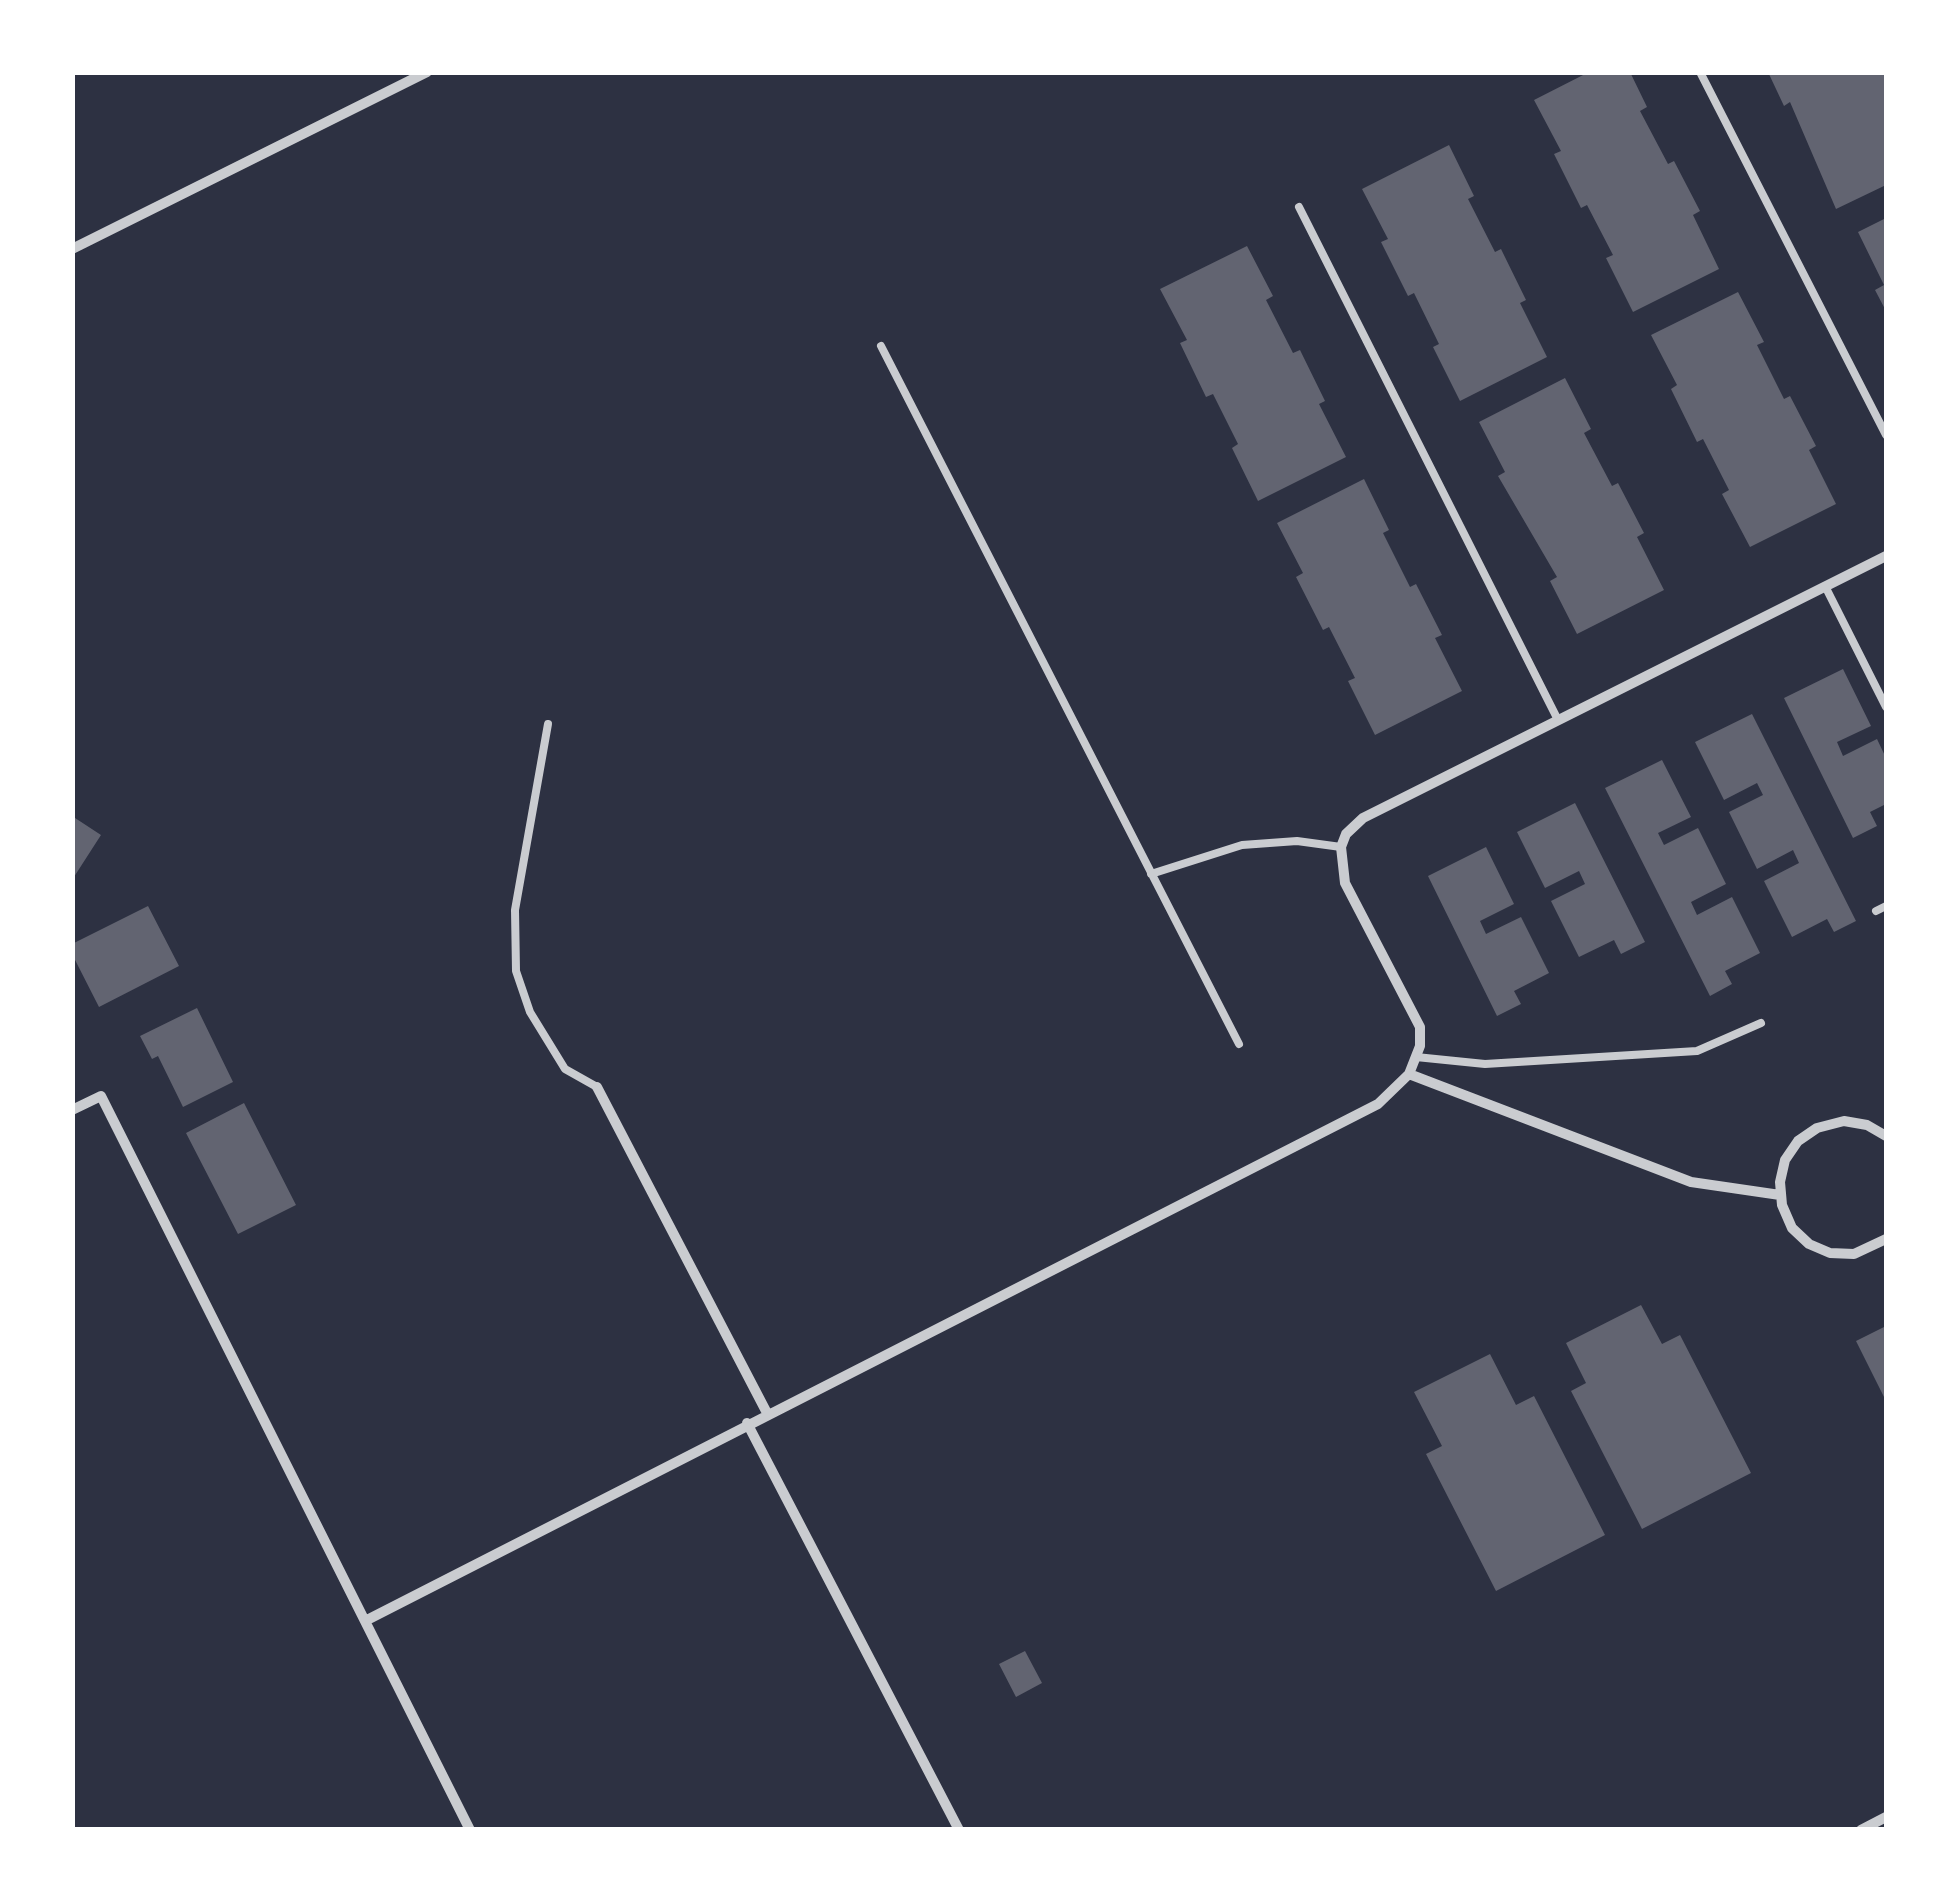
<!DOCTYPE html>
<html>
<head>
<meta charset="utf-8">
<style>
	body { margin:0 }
	#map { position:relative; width:1959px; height:1902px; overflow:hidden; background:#2d3142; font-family:Overpass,sans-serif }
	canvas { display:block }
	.frame { position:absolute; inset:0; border:75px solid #fff; pointer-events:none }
</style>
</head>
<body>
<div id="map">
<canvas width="1959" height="1902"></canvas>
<div class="frame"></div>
</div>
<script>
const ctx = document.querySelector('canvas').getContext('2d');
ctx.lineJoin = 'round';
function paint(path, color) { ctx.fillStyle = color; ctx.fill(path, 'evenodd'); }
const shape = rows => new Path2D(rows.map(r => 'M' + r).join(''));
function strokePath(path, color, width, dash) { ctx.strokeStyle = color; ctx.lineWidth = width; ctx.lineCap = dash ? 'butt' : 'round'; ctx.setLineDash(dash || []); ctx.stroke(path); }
const building = shape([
	[1589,72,1630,72,1647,107,1640,111,1668,164,1674,161,1700,211,1693,215,1719,269,1633,312,1606,258,1613,255,1587,205,1581,208,1554,154,1561,151,1534,100],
	[1768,72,1884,72,1886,185,1836,209,1790,102,1784,106],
	[1449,145,1474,196,1468,199,1495,252,1501,249,1526,300,1520,303,1547,357,1460,401,1433,347,1439,344,1414,293,1408,296,1381,242,1388,239,1362,189],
	[1886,218,1886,311,1875,290,1884,285,1858,232],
	[1247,246,1273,296,1266,300,1293,353,1300,350,1325,401,1319,404,1346,457,1258,501,1232,448,1238,444,1213,394,1206,397,1180,343,1187,340,1160,289],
	[1738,292,1764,342,1757,345,1784,399,1790,396,1816,446,1809,450,1836,504,1750,547,1722,494,1729,490,1703,439,1697,442,1671,389,1677,385,1651,335],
	[1565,378,1591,429,1584,433,1612,486,1618,483,1644,533,1637,537,1664,590,1577,634,1550,581,1557,577,1498,476,1505,472,1479,422],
	[1364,479,1389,530,1383,533,1410,587,1416,584,1442,635,1435,638,1462,691,1375,735,1348,681,1355,678,1329,627,1323,630,1296,577,1303,573,1277,523],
	[1843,669,1871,726,1837,742,1843,756,1877,739,1886,758,1886,804,1870,812,1877,826,1853,838,1784,698],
	[1752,714,1856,921,1834,932,1827,919,1792,937,1764,881,1799,863,1793,850,1757,869,1729,812,1763,795,1757,783,1724,800,1695,742],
	[1662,760,1691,817,1658,833,1664,845,1698,828,1726,884,1691,902,1697,915,1732,897,1760,953,1725,971,1732,984,1710,996,1605,788],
	[1575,803,1645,942,1621,954,1614,940,1579,957,1551,901,1585,884,1579,871,1545,888,1517,832],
	[72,816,101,835,72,880],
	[1486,847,1514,904,1480,921,1486,934,1521,917,1549,973,1514,991,1521,1004,1497,1016,1428,876],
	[148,906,179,966,99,1007,72,954,72,944],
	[197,1008,233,1082,183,1107,158,1056,152,1059,140,1036],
	[244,1103,296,1205,238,1234,186,1133],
	[1641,1305,1662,1344,1680,1335,1751,1473,1642,1529,1571,1391,1586,1383,1566,1343],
	[1886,1326,1886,1401,1856,1341],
	[1490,1354,1516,1405,1534,1396,1605,1535,1496,1591,1426,1454,1442,1446,1414,1392],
	[1025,1651,1042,1683,1016,1697,999,1664]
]);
const service = shape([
	[1700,72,1886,435],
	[1299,207,1558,720],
	[881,346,1239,1044],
	[1825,586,1886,707],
	[548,724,515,910,516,971,530,1012,565,1069,597,1087],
	[1151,874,1242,845,1297,841,1341,847],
	[1876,911,1886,906],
	[1416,1057,1485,1064,1697,1051,1761,1023]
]);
const minor = shape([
	[72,249,427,72],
	[1409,1074,1691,1182,1780,1195],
	[597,1087,767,1413],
	[72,1110,101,1096,470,1830],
	[1886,1136,1867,1125,1844,1121,1817,1128,1798,1141,1785,1160,1780,1182,1782,1205,1792,1228,1809,1244,1830,1253,1854,1254,1886,1239],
	[747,1423,959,1830],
	[365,1621,1378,1104,1409,1074,1420,1046,1420,1027,1345,883,1341,847,1346,834,1363,818,1886,556],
	[1861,1830,1886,1817]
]);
paint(building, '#626471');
strokePath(service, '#caccd0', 8);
strokePath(minor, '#caccd0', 10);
</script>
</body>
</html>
